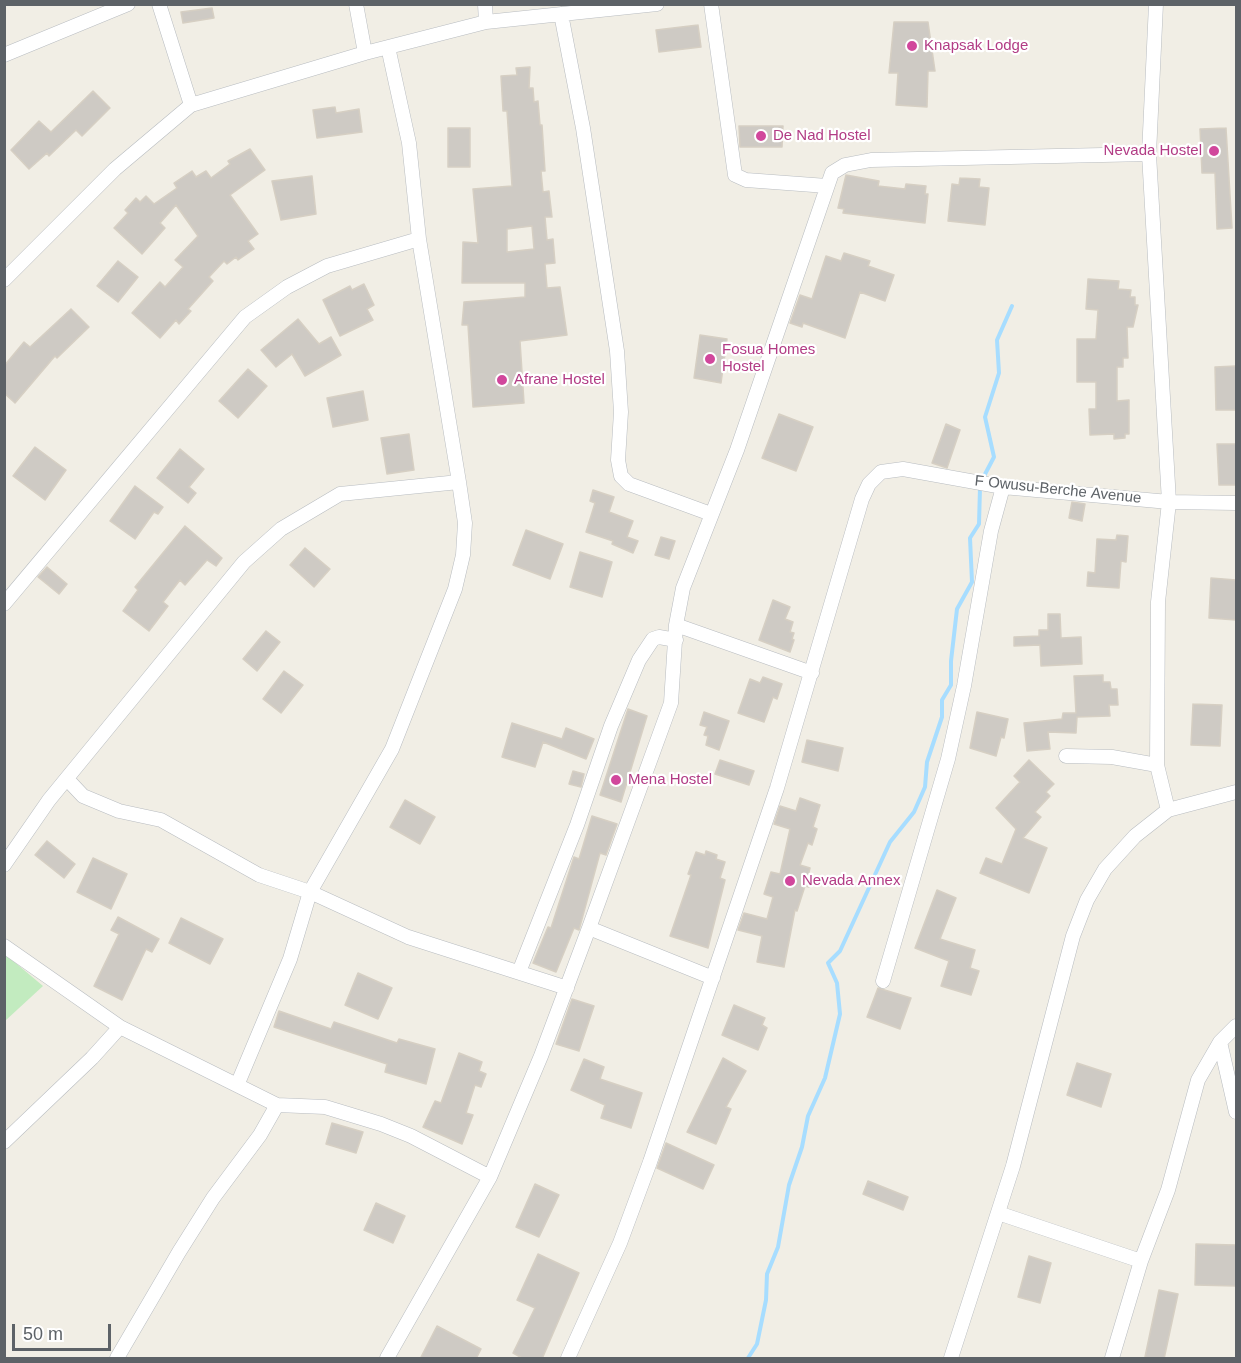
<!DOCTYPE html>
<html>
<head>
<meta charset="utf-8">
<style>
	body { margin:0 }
	#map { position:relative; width:1241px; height:1363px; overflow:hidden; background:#f1eee5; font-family:Arial,sans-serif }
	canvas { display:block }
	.frame { position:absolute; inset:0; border:6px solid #5d6267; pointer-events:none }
	.scale { position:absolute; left:12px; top:1324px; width:99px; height:27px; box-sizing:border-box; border:3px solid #5d6267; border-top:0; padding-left:8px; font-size:18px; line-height:21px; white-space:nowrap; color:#5d6267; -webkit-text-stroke:4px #fff; paint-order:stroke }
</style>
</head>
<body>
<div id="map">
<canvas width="1241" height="1363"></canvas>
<div class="frame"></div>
<div class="scale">50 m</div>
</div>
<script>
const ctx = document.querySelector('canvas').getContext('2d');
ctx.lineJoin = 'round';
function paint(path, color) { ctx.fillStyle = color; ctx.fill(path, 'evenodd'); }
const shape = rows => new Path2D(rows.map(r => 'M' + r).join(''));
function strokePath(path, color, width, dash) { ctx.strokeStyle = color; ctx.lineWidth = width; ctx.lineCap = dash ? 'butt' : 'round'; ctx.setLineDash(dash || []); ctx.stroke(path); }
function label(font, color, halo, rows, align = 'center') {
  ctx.font = font + ' Arial,sans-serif'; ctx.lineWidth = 4.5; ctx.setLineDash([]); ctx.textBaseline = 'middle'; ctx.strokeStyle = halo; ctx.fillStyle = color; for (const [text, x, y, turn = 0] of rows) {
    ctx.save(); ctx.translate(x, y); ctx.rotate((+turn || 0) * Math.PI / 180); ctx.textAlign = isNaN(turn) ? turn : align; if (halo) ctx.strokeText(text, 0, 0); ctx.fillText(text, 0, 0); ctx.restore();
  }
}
const green = shape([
	[5,954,43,986,5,1021]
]);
const stream = shape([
	[983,478,994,457,985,417,999,373,997,340,1012,306],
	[748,1358,757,1344,766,1300,767,1274,778,1247,789,1185,802,1147,808,1116,825,1078,840,1014,837,983,828,963,840,951,890,842,914,812,925,787,927,762,942,717,942,700,951,685,951,661,957,609,972,582,970,538,979,524,980,488]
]);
const building = shape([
	[212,8,214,18,183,23,181,12,212,8],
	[894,22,928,22,935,71,928,71,927,107,896,105,898,73,889,73,894,22],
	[698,25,701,47,659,52,656,30,698,25],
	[530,67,529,88,533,88,534,102,538,101,540,125,542,125,545,171,541,171,543,192,549,191,552,217,545,217,547,240,553,239,555,263,545,264,547,288,560,287,567,335,520,341,524,403,473,407,468,325,462,325,464,302,525,297,525,283,462,283,463,242,478,243,473,189,512,186,507,111,503,111,501,76,517,75,516,68,530,67],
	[532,226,534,249,507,252,507,229,532,226],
	[93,91,110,108,82,136,76,130,49,156,47,153,29,169,11,150,39,121,51,132,93,91],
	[335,107,336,113,359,109,362,132,317,138,313,110,335,107],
	[739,126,783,126,782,147,740,147,739,126],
	[448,128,470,128,470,167,448,167,448,128],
	[1226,128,1232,228,1217,229,1215,173,1202,173,1200,129,1226,128],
	[250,149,265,170,230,195,258,234,248,241,254,249,238,260,236,257,227,264,224,261,209,277,213,281,188,309,191,311,179,324,176,320,160,338,132,313,160,282,165,287,183,267,175,260,198,236,176,205,160,223,165,228,142,254,114,228,128,213,125,210,136,198,140,202,146,196,154,204,177,188,174,183,192,171,196,177,206,171,211,178,230,164,228,161,250,149],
	[846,175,879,181,878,186,905,189,906,184,926,186,925,194,928,194,925,223,843,213,844,209,838,208,846,175],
	[312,176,316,214,281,220,272,181,312,176],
	[960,178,980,179,979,187,989,188,985,225,948,221,952,184,959,185,960,178],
	[844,253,870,261,868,266,894,275,885,301,860,292,845,338,803,323,802,327,790,323,800,295,812,299,826,256,841,261,844,253],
	[118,261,138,277,118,302,97,286,118,261],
	[1088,279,1119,281,1118,289,1131,290,1130,297,1135,297,1135,305,1138,305,1133,327,1127,327,1128,358,1123,358,1123,367,1117,367,1117,401,1129,400,1129,434,1125,434,1125,438,1114,439,1114,434,1090,435,1089,409,1096,409,1096,382,1077,382,1077,339,1096,339,1098,310,1086,309,1088,279],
	[364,284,374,305,367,309,373,320,340,336,323,300,350,286,352,290,364,284],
	[71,309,89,327,57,358,55,356,15,403,4,393,4,366,24,342,30,347,71,309],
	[298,319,319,344,331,337,341,355,305,376,292,354,276,367,261,350,298,319],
	[700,335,727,339,721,383,694,378,700,335],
	[1236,366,1236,410,1216,410,1215,367,1236,366],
	[248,369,267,386,238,418,219,401,248,369],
	[363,391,368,420,333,427,327,398,363,391],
	[779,414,813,427,796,471,762,458,779,414],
	[946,424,960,430,947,468,932,463,946,424],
	[409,434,414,470,387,474,381,438,409,434],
	[1217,444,1236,444,1236,485,1219,485,1217,444],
	[35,447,66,470,45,500,13,476,35,447],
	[180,449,204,469,189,487,196,493,188,503,157,478,180,449],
	[135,486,163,507,158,514,154,512,135,539,110,521,135,486],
	[593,490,614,497,609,512,633,521,627,537,638,541,633,553,612,544,613,541,586,532,595,503,590,501,593,490],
	[1072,502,1085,504,1082,521,1069,518,1072,502],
	[185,526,222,558,216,566,207,560,185,585,180,580,163,602,168,606,149,631,123,611,138,590,135,587,185,526],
	[526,530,563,544,550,579,513,565,526,530],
	[1117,535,1128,536,1126,562,1121,561,1119,588,1087,586,1088,572,1095,573,1097,539,1116,540,1117,535],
	[661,537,675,541,669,559,655,555,661,537],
	[305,548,330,569,314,587,290,565,305,548],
	[580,552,612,562,602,597,570,587,580,552],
	[47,567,67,584,59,594,38,577,47,567],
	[1211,578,1236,580,1236,620,1209,618,1211,578],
	[773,600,790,607,785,619,793,622,790,632,794,633,792,639,794,640,790,652,759,640,773,600],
	[1048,614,1060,614,1061,638,1081,637,1082,664,1041,666,1040,645,1014,646,1014,637,1039,636,1039,630,1048,630,1048,614],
	[266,631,280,642,257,671,243,659,266,631],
	[284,671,303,685,281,713,263,699,284,671],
	[1103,675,1103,682,1110,682,1111,689,1117,689,1118,705,1109,705,1110,716,1077,717,1076,733,1048,732,1050,749,1027,751,1024,723,1062,719,1063,713,1076,713,1074,676,1103,675],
	[763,677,782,684,777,699,773,697,764,722,738,713,750,679,760,683,763,677],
	[1193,704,1222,705,1220,746,1191,745,1193,704],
	[628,709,647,716,621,802,600,795,628,709],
	[704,712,729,721,719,750,706,745,708,736,704,735,707,727,700,725,704,712],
	[977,712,1008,719,1004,738,1001,737,996,756,970,748,977,712],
	[512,723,562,739,566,728,594,739,586,759,543,742,535,767,502,757,512,723],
	[807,740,843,748,838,771,802,762,807,740],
	[720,760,754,771,749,785,715,774,720,760],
	[1029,760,1054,784,1046,792,1050,796,1035,812,1041,817,1023,838,1047,848,1029,893,980,873,986,858,1002,864,1016,829,996,808,1020,782,1014,776,1029,760],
	[573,771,584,774,581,787,569,784,573,771],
	[800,798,820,805,813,827,817,829,812,845,808,843,800,865,810,868,808,876,812,877,809,887,805,886,797,911,795,910,784,967,757,962,762,936,738,930,744,913,767,919,773,897,764,894,771,872,780,874,790,829,774,824,780,806,796,811,800,798],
	[405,800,435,817,420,844,390,827,405,800],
	[592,816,617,824,606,855,600,853,579,930,574,928,556,972,533,963,548,927,551,928,574,857,579,859,592,816],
	[47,841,75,864,64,878,35,855,47,841],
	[706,851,717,855,716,859,725,862,720,878,725,880,708,948,670,936,691,875,688,874,696,852,705,855,706,851],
	[93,858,127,874,111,909,77,892,93,858],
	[937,890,956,898,940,939,975,950,970,968,979,971,971,995,941,986,949,961,915,948,937,890],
	[118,917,159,939,152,952,146,949,122,1000,94,986,119,934,111,930,118,917],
	[181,918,223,939,210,964,169,943,181,918],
	[358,973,392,988,378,1019,345,1005,358,973],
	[878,988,911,998,900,1029,867,1017,878,988],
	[572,999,594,1006,579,1051,556,1044,572,999],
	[734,1005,765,1018,762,1025,767,1028,758,1050,722,1035,734,1005],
	[279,1011,331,1029,334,1022,397,1043,399,1039,435,1049,426,1084,385,1072,387,1064,274,1027,279,1011],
	[459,1053,482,1062,479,1071,486,1074,481,1087,475,1085,466,1113,473,1115,462,1144,423,1127,435,1101,441,1103,459,1053],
	[723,1058,746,1071,726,1107,731,1109,716,1144,687,1132,723,1058],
	[584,1059,604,1067,600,1079,642,1093,631,1128,601,1118,605,1105,571,1090,584,1059],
	[1077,1063,1111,1074,1101,1107,1067,1095,1077,1063],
	[332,1123,363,1132,356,1153,326,1144,332,1123],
	[666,1143,714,1165,703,1189,657,1168,666,1143],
	[868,1181,908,1197,903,1210,863,1194,868,1181],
	[535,1184,559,1195,539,1237,516,1227,535,1184],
	[376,1203,405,1216,393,1243,364,1230,376,1203],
	[1196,1244,1236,1245,1236,1286,1195,1285,1196,1244],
	[538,1254,579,1273,542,1359,524,1359,513,1353,535,1308,517,1300,538,1254],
	[1029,1256,1051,1263,1040,1303,1018,1297,1029,1256],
	[1159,1290,1178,1294,1164,1359,1152,1359,1145,1357,1159,1290],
	[437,1326,481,1349,476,1359,420,1359,437,1326]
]);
const minor = shape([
	[159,4,191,105],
	[356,4,365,53],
	[485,4,486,22],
	[711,4,735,175,746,180,827,186],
	[1156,4,1149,154,1169,502,1158,602,1157,765,1168,810],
	[561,14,583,128,617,351,621,412,618,460,621,476,629,484,711,514],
	[4,55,128,4],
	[4,280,115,169,191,105,365,53,486,22,657,4],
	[4,604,245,317,287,287,327,266,419,239],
	[676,625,812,673],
	[1066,756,1112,757,1157,765],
	[67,779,83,796,119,811,161,820,259,875,310,892,408,937,567,988],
	[4,865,49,800,244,562,281,529,340,494,459,482],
	[589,928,713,978],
	[4,946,120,1027,277,1105,325,1107,381,1124,411,1136,490,1177],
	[519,972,577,825,611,726,639,660,653,639,659,637,676,640],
	[883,981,948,759,964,686,991,531,1003,487],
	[1220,1042,1236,1112],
	[238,1083,290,959,310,892,392,749,455,589,463,555,465,523,459,482,419,239,409,143,388,47],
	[4,1142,92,1058,120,1027],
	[998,1213,1141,1261],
	[117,1358,179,1252,213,1198,260,1135,277,1105],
	[387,1358,490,1177,541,1056,589,928,671,703,676,625,683,588,737,450,832,173,845,165,871,160,1149,154],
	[568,1358,620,1243,650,1162,777,788,862,499,869,484,881,472,903,469,1003,487,1169,502,1236,503],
	[951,1358,1013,1166,1073,936,1087,900,1105,869,1135,836,1168,810,1236,792],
	[1112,1358,1141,1261,1168,1190,1198,1080,1220,1042,1236,1026]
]);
const markers = [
	[912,46,6,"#d1479c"],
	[761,136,6,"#d1479c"],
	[1214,151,6,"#d1479c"],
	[710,359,6,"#d1479c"],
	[502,380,6,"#d1479c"],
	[616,780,6,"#d1479c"],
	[790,881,6,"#d1479c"]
];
const hotelNames = [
	["Knapsak Lodge",924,46],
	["De Nad Hostel",773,136],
	["Nevada Hostel",1202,151,"right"],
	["Fosua Homes",722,350],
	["Hostel",722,367],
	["Afrane Hostel",514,380],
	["Mena Hostel",628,780],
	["Nevada Annex",802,881]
];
const streetNames = [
	["F Owusu-Berche Avenue",1058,490,6]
];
paint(green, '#c2ebbf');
strokePath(stream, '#a7ddff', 4);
paint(building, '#cecac4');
strokePath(building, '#d6cfc3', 1.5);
strokePath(minor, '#b8bcc0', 15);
strokePath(minor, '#fff', 14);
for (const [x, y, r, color] of markers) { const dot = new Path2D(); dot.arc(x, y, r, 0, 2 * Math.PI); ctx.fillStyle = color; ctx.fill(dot); strokePath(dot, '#fff', 2); }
label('15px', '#b23c85', '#fff', hotelNames, 'left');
label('15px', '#5d6267', '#fff', streetNames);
</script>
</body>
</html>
